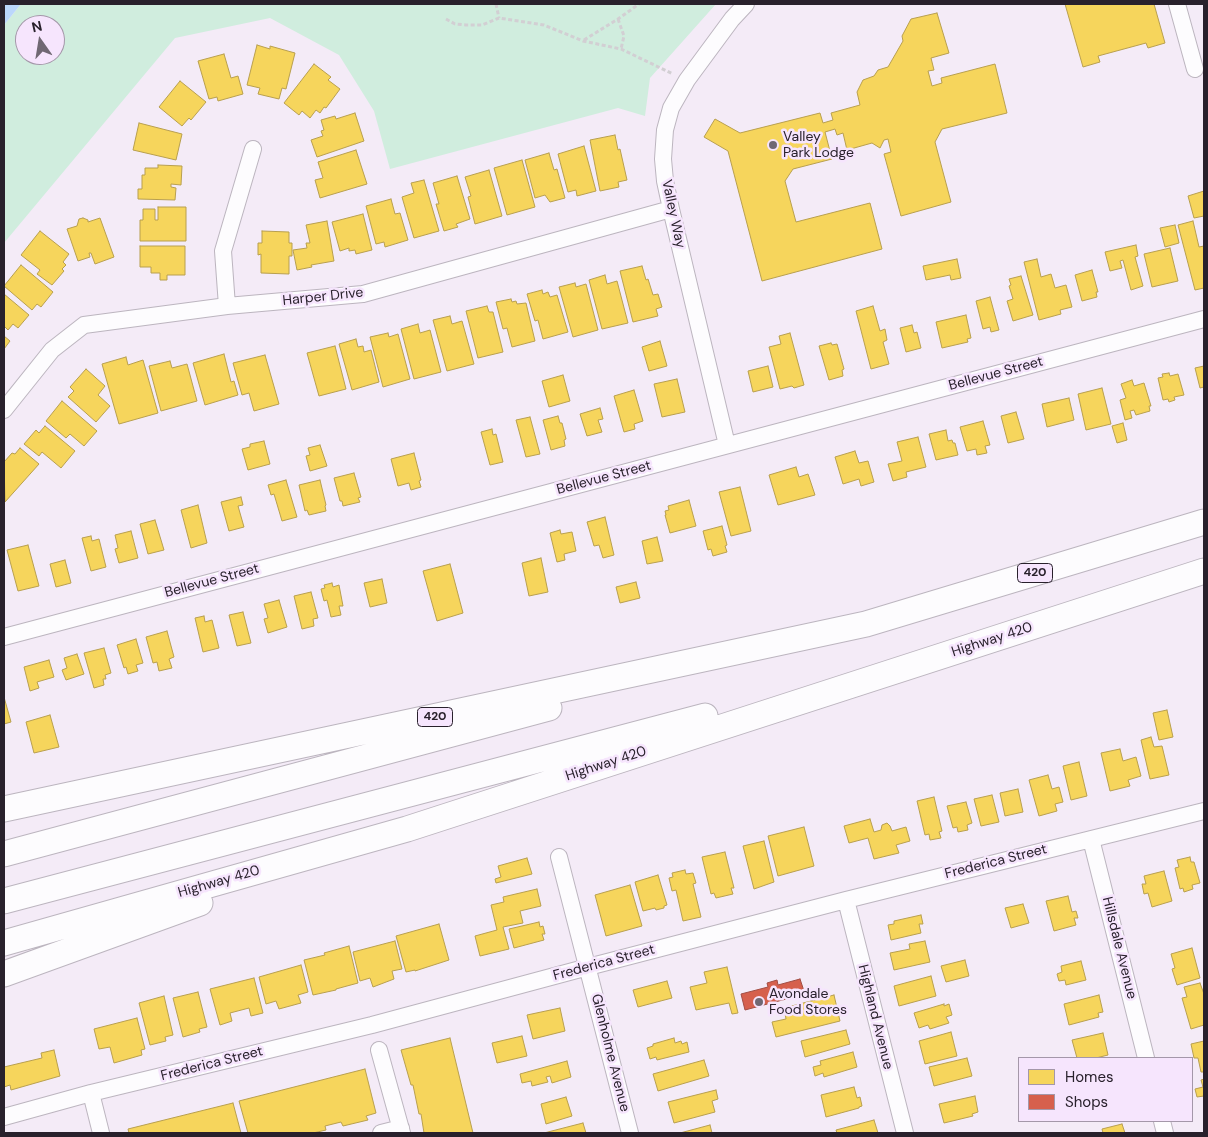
<!DOCTYPE html>
<html>
<head>
<meta charset="utf-8">
<style>
	body { margin:0 }
	#map { position:relative; width:1208px; height:1137px; overflow:hidden; background:#f4ebf7; font-family:"DM Sans",sans-serif }
	canvas { display:block }
	.frame { position:absolute; inset:0; border:5px solid #29212c; pointer-events:none }
	.legend { position:absolute; left:1018px; top:1057px; width:175px; height:65px; box-sizing:border-box; background:#f6e5fd; border:1px solid #a497a9; margin:0; padding:6px 9px; list-style:none; font-size:15px; color:#29212c }
	.legend li { display:flex; align-items:center; gap:10px; height:25px }
	.legend b { width:25px; border:1px solid #a497a9 }
	.north { position:absolute; left:15px; top:15px; width:50px; height:50px; box-sizing:border-box; background:#f6e5fd; border:1px solid #a497a9; border-radius:50%; rotate:347deg; font-size:14px; font-weight:700; line-height:20px; text-align:center; color:#29212c }
	.north::after { content:''; display:block; margin:auto; width:18px; height:22px; background:#706873; clip-path:polygon(50% 0,100% 100%,50% 72%,0 100%) }
</style>
</head>
<body>
<div id="map">
<canvas width="1208" height="1137"></canvas>
<div class="frame"></div>
<ul class="legend">
<li><b style="height:14px;background:#f6d55c"></b>Homes</li>
<li><b style="height:14px;background:#d6604d"></b>Shops</li>
</ul>
<div class="north">N</div>
</div>
<script>
const ctx = document.querySelector('canvas').getContext('2d');
ctx.lineJoin = 'round';
function paint(path, color) { ctx.fillStyle = color; ctx.fill(path, 'evenodd'); }
const shape = rows => new Path2D(rows.map(r => 'M' + r).join(''));
function strokePath(path, color, width, dash) { ctx.strokeStyle = color; ctx.lineWidth = width; ctx.lineCap = dash ? 'butt' : 'round'; ctx.setLineDash(dash || []); ctx.stroke(path); }
function label(font, color, halo, rows, align = 'center') {
  ctx.font = font + ' "DM Sans",sans-serif'; ctx.lineWidth = 5; ctx.setLineDash([]); ctx.textBaseline = 'middle'; ctx.strokeStyle = halo; ctx.fillStyle = color; for (const [text, x, y, turn = 0] of rows) {
    ctx.save(); ctx.translate(x, y); ctx.rotate((+turn || 0) * Math.PI / 180); ctx.textAlign = isNaN(turn) ? turn : align; if (halo) ctx.strokeText(text, 0, 0); ctx.fillText(text, 0, 0); ctx.restore();
  }
}
const green = shape([
	[21,4,716,4,650,78,645,116,618,108,390,169,374,111,339,55,270,18,175,38,4,243,4,25],
	[25,25,55,25,55,55,25,55]
]);
const water = shape([
	[4,4,21,4,4,25]
]);
const homes = shape([
	[1065,4,1154,4,1165,43,1148,48,1146,43,1098,56,1100,62,1083,67,1065,4],
	[937,13,949,53,931,58,934,70,928,71,932,86,942,83,941,78,995,64,1007,113,942,129,935,142,951,202,901,216,884,154,891,152,888,139,884,140,880,148,872,143,847,150,843,133,837,135,835,129,825,132,832,159,793,169,785,181,796,222,870,203,882,249,762,281,728,151,704,137,715,119,740,133,820,113,823,123,833,120,831,113,860,105,857,92,863,80,874,76,878,70,888,67,903,41,902,36,911,19,937,13],
	[257,45,270,49,270,46,295,53,286,89,282,88,279,99,258,94,260,88,247,85,257,45],
	[224,54,231,78,238,76,243,94,218,101,217,97,209,99,198,61,224,54],
	[314,64,331,77,328,80,340,89,326,108,324,107,320,113,316,110,310,118,302,111,299,115,284,103,314,64],
	[180,81,206,102,191,120,189,118,182,126,159,107,180,81],
	[355,113,364,141,317,157,311,140,323,136,321,131,324,130,321,120,335,116,336,119,355,113],
	[139,123,182,134,176,160,133,150,139,123],
	[615,135,618,150,620,149,627,180,618,182,619,187,600,191,590,140,615,135],
	[584,146,596,191,577,196,576,190,568,192,558,154,584,146],
	[356,150,367,184,320,198,315,180,323,178,318,162,356,150],
	[549,153,554,170,557,169,565,198,550,202,545,195,535,198,525,160,549,153],
	[522,160,535,207,507,215,494,168,522,160],
	[158,165,182,166,181,185,171,184,171,187,176,188,175,200,138,199,138,189,142,189,142,175,145,175,145,168,158,168,158,165],
	[489,170,502,216,475,224,468,197,471,196,465,177,489,170],
	[457,176,470,219,456,224,458,227,444,231,436,204,439,204,433,183,457,176],
	[424,180,439,231,414,238,402,197,414,193,411,183,424,180],
	[1204,191,1204,216,1194,218,1188,196,1204,191],
	[391,199,395,214,400,213,408,240,385,247,384,242,376,244,366,206,391,199],
	[158,207,186,207,186,241,140,241,140,220,143,220,143,209,155,209,155,220,158,220,158,207],
	[363,214,372,250,356,254,355,250,349,251,349,248,340,251,332,222,363,214],
	[83,218,88,220,88,222,100,218,114,257,95,264,91,253,89,253,90,257,78,261,67,229,77,226,79,219,83,218],
	[327,221,334,261,311,265,312,267,297,270,293,250,307,248,306,243,310,243,306,225,327,221],
	[1193,221,1199,247,1204,246,1204,288,1195,290,1178,225,1193,221],
	[1175,225,1179,243,1165,247,1160,228,1175,225],
	[40,231,69,254,63,262,66,265,62,269,64,271,52,285,37,274,40,270,21,255,40,231],
	[262,231,289,232,289,243,292,243,292,256,289,256,289,274,261,273,261,254,258,255,258,243,262,243,262,231],
	[1136,245,1138,256,1135,257,1143,286,1131,290,1123,260,1120,261,1122,268,1110,271,1105,252,1136,245],
	[140,246,185,246,185,275,167,275,167,280,160,280,160,273,151,273,151,267,140,267,140,246],
	[1170,248,1178,281,1152,287,1144,254,1170,248],
	[957,259,961,278,951,280,950,275,926,280,923,266,957,259],
	[1037,259,1041,277,1051,274,1055,288,1066,285,1072,307,1060,310,1061,314,1039,320,1024,262,1037,259],
	[21,265,53,292,41,307,37,304,32,310,4,286,21,265],
	[642,266,646,280,648,279,653,295,658,294,662,307,656,309,658,316,633,322,620,271,642,266],
	[1092,270,1098,292,1096,292,1097,297,1082,301,1075,275,1092,270],
	[605,275,607,284,617,281,628,323,602,329,589,280,605,275],
	[1021,276,1033,315,1013,321,1007,301,1013,299,1009,286,1011,285,1009,279,1021,276],
	[575,283,576,287,586,284,598,330,573,337,559,287,575,283],
	[542,290,543,294,548,292,550,297,557,295,568,332,543,339,538,320,535,321,527,294,542,290],
	[4,294,29,315,18,328,13,324,8,330,4,326,4,294],
	[990,297,999,330,991,332,990,327,983,329,976,301,990,297],
	[511,299,512,302,516,301,517,304,526,303,535,341,512,347,507,328,503,329,496,302,511,299],
	[487,306,489,312,493,312,503,352,478,358,466,311,487,306],
	[873,306,880,331,885,329,887,340,883,342,889,364,871,369,856,311,873,306],
	[966,315,971,338,967,339,968,342,942,348,936,322,966,315],
	[450,316,452,324,462,321,474,364,447,371,433,320,450,316],
	[418,324,420,333,430,330,441,372,414,379,401,329,418,324],
	[912,325,914,333,917,332,921,348,906,352,900,328,912,325],
	[388,333,389,337,398,334,410,379,383,387,370,337,388,333],
	[790,333,804,385,794,388,792,386,780,389,769,347,781,344,779,336,790,333],
	[4,336,10,341,4,349,4,336],
	[356,339,358,347,363,346,364,352,371,350,379,382,352,390,339,344,356,339],
	[660,341,667,366,649,371,642,347,660,341],
	[831,343,832,345,837,344,844,369,842,370,843,376,829,380,819,346,831,343],
	[335,346,346,389,319,396,307,353,335,346],
	[224,354,231,382,234,381,238,395,205,405,193,363,224,354],
	[265,355,279,404,254,411,249,393,242,395,233,363,265,355],
	[126,357,128,365,143,360,158,413,119,424,102,364,126,357],
	[170,361,172,368,187,364,197,401,161,411,149,366,170,361],
	[768,366,773,387,753,392,748,371,768,366],
	[1204,366,1204,387,1200,388,1195,368,1204,366],
	[86,369,105,386,98,395,110,406,96,422,68,397,74,391,70,387,86,369],
	[1169,373,1170,376,1178,374,1184,395,1174,397,1175,400,1169,402,1168,399,1163,400,1158,378,1163,377,1162,374,1169,373],
	[563,375,570,401,549,407,542,381,563,375],
	[677,379,685,412,662,417,654,384,677,379],
	[1132,380,1134,386,1144,383,1151,406,1149,406,1150,411,1136,415,1134,410,1130,411,1132,418,1125,420,1120,400,1126,398,1121,384,1132,380],
	[1102,388,1111,424,1086,430,1078,394,1102,388],
	[634,390,643,421,634,424,635,429,624,432,614,396,634,390],
	[1069,398,1074,420,1047,427,1042,404,1069,398],
	[62,401,97,431,84,446,70,434,66,438,46,421,62,401],
	[600,408,603,419,598,420,602,432,587,436,580,414,600,408],
	[1016,412,1024,439,1008,443,1001,416,1016,412],
	[558,416,560,423,562,423,566,439,564,440,565,446,551,450,543,420,558,416],
	[530,417,540,454,526,457,516,420,530,417],
	[983,421,990,445,985,446,987,453,977,455,976,449,967,451,960,427,983,421],
	[1123,423,1127,440,1117,443,1112,426,1123,423],
	[45,426,75,451,61,468,42,452,39,456,24,444,36,430,39,433,45,426],
	[492,429,493,435,496,434,503,462,490,465,481,432,492,429],
	[946,430,948,441,952,440,953,443,955,443,958,455,936,460,929,434,946,430],
	[918,437,926,467,906,472,907,477,893,481,888,464,902,461,897,442,918,437],
	[264,441,270,464,248,470,242,449,250,447,250,444,264,441],
	[320,445,327,466,310,471,306,456,310,455,308,448,320,445],
	[20,448,39,464,5,502,4,462,12,453,15,454,20,448],
	[855,451,859,463,868,461,874,482,861,486,859,479,843,484,835,457,855,451],
	[414,453,421,480,419,481,421,487,411,490,409,483,398,486,391,459,414,453],
	[796,467,799,477,808,474,815,495,778,505,769,475,796,467],
	[354,473,361,497,358,498,360,502,343,506,342,501,340,501,334,478,354,473],
	[286,480,297,517,282,521,274,494,271,495,268,485,286,480],
	[320,480,326,505,325,506,326,511,309,515,307,510,305,511,299,485,320,480],
	[740,487,751,531,731,536,719,492,740,487],
	[241,497,243,505,238,506,244,527,229,531,221,502,241,497],
	[689,500,696,526,670,533,665,515,666,515,665,511,669,510,668,506,689,500],
	[198,505,207,543,191,548,181,510,198,505],
	[605,517,614,555,603,558,599,545,594,546,587,522,605,517],
	[155,520,164,550,148,554,140,524,155,520],
	[722,526,727,545,725,546,727,552,713,556,711,549,708,550,703,531,722,526],
	[560,530,561,534,572,532,576,551,564,554,565,560,557,562,550,533,560,530],
	[131,531,138,558,119,563,115,549,118,548,115,535,131,531],
	[91,536,92,541,99,539,106,567,91,571,82,538,91,536],
	[657,537,663,561,647,564,642,541,657,537],
	[28,545,39,586,18,591,7,550,28,545],
	[541,558,548,592,529,596,522,563,541,558],
	[65,560,71,583,56,587,50,564,65,560],
	[450,564,463,613,437,621,423,571,450,564],
	[382,579,387,603,370,607,364,583,382,579],
	[636,582,640,598,620,603,616,587,636,582],
	[332,583,333,587,339,585,343,606,339,606,341,615,331,617,327,600,324,601,321,589,325,588,324,585,332,583],
	[311,592,318,618,313,619,314,626,302,629,294,596,311,592],
	[279,600,287,627,268,633,264,619,268,618,264,604,279,600],
	[243,612,251,643,237,646,229,615,243,612],
	[204,616,205,622,212,620,219,648,203,652,195,618,204,616],
	[167,631,174,657,169,659,172,668,159,671,157,662,153,663,146,637,167,631],
	[136,639,143,663,136,665,138,671,128,674,126,667,124,668,117,645,136,639],
	[104,648,111,673,105,675,106,679,103,679,104,685,94,688,84,653,104,648],
	[77,654,84,674,66,680,62,670,67,668,64,658,77,654],
	[49,660,54,677,37,682,39,688,30,691,24,667,49,660],
	[4,697,11,722,4,724,4,697],
	[1167,710,1173,737,1159,740,1153,713,1167,710],
	[50,715,59,747,34,753,26,722,50,715],
	[1151,737,1154,747,1162,746,1169,775,1150,779,1141,740,1151,737],
	[1120,749,1123,761,1136,757,1141,776,1128,780,1130,786,1110,791,1101,753,1120,749],
	[1079,762,1087,796,1071,800,1063,766,1079,762],
	[1048,775,1052,789,1059,787,1063,802,1055,804,1057,811,1039,816,1029,780,1048,775],
	[1018,789,1023,812,1005,816,1000,793,1018,789],
	[992,795,999,822,981,826,974,799,992,795],
	[934,797,942,831,939,832,941,838,930,840,929,834,925,835,917,801,934,797],
	[966,802,972,823,967,825,968,830,958,832,957,827,953,828,947,806,966,802],
	[870,819,874,832,881,830,882,825,887,823,890,826,892,831,906,827,910,841,896,845,899,853,874,859,868,838,849,843,844,826,870,819],
	[804,827,814,866,778,876,768,836,804,827],
	[764,841,774,882,754,889,743,846,764,841],
	[725,852,734,888,731,888,733,894,716,898,714,893,711,894,702,857,725,852],
	[1190,857,1191,862,1194,862,1200,883,1192,885,1193,889,1184,892,1183,888,1180,889,1175,868,1179,867,1177,860,1190,857],
	[527,858,532,874,496,883,495,879,501,877,498,866,527,858],
	[685,870,686,874,693,873,696,883,693,884,701,917,683,921,676,890,672,891,669,878,673,877,672,873,685,870],
	[1164,871,1172,901,1152,907,1148,893,1144,894,1142,884,1146,884,1144,876,1164,871],
	[658,875,667,905,664,906,664,908,656,910,655,908,643,911,635,882,658,875],
	[630,885,642,926,606,936,595,895,630,885],
	[537,889,541,906,520,911,523,923,503,927,509,949,480,956,475,936,497,930,491,905,504,902,503,897,537,889],
	[1068,896,1072,912,1076,911,1078,918,1074,918,1076,925,1054,931,1046,901,1068,896],
	[1023,904,1029,923,1011,928,1005,908,1023,904],
	[921,915,923,924,919,924,921,933,891,940,888,925,894,924,894,921,921,915],
	[539,922,540,927,543,926,545,934,542,934,544,940,514,948,509,929,539,922],
	[439,924,449,960,415,971,415,970,406,972,396,936,439,924],
	[395,941,402,969,392,971,394,979,373,987,370,978,360,981,353,952,395,941],
	[925,941,930,962,894,970,890,953,910,949,909,944,925,941],
	[349,946,358,983,336,989,336,990,313,995,304,960,325,955,324,953,349,946],
	[1192,948,1200,978,1177,985,1172,969,1175,968,1171,954,1192,948],
	[965,960,969,976,946,982,941,966,965,960],
	[1081,961,1086,980,1066,985,1065,980,1059,981,1057,974,1062,972,1061,966,1081,961],
	[301,965,308,992,298,995,301,1003,279,1009,276,1001,266,1004,259,977,301,965],
	[727,967,738,1013,732,1014,729,1003,696,1010,690,987,707,983,704,972,727,967],
	[931,976,936,996,899,1006,894,986,931,976],
	[254,978,263,1013,251,1016,249,1008,230,1013,232,1021,220,1025,210,989,254,978],
	[667,981,672,998,638,1007,633,990,667,981],
	[1200,983,1204,994,1204,1025,1191,1029,1182,998,1187,997,1184,987,1200,983],
	[198,992,207,1027,199,1029,200,1032,183,1037,173,998,198,992],
	[834,995,840,1021,776,1037,772,1022,786,1019,784,1008,834,995],
	[1099,995,1103,1012,1098,1013,1099,1017,1069,1025,1064,1004,1099,995],
	[164,996,173,1035,165,1037,166,1041,150,1045,139,1003,164,996],
	[944,1004,944,1006,949,1004,952,1015,946,1017,949,1023,930,1029,928,1025,919,1028,914,1013,944,1004],
	[560,1008,565,1031,533,1039,527,1015,560,1008],
	[137,1018,145,1049,141,1050,142,1055,114,1063,110,1047,99,1049,94,1029,137,1018],
	[846,1030,850,1044,805,1057,801,1041,846,1030],
	[951,1032,957,1056,925,1064,919,1041,951,1032],
	[1103,1033,1108,1055,1096,1058,1077,1058,1072,1040,1103,1033],
	[522,1036,527,1056,497,1063,492,1043,522,1036],
	[450,1038,473,1133,424,1133,421,1114,419,1114,413,1085,411,1085,401,1050,450,1038],
	[674,1038,675,1043,681,1041,682,1044,687,1042,689,1052,657,1060,656,1057,650,1059,647,1048,653,1046,653,1044,674,1038],
	[1204,1041,1204,1072,1201,1072,1198,1058,1194,1058,1191,1044,1204,1041],
	[54,1050,60,1076,11,1090,10,1085,4,1087,4,1067,42,1058,41,1053,54,1050],
	[853,1052,857,1067,824,1077,823,1073,815,1076,813,1067,821,1065,820,1061,853,1052],
	[967,1058,972,1076,934,1086,929,1067,967,1058],
	[704,1060,709,1076,658,1091,653,1074,704,1060],
	[567,1061,571,1077,552,1083,550,1076,546,1077,548,1082,532,1086,531,1081,522,1083,520,1074,567,1061],
	[365,1069,376,1113,366,1116,368,1120,343,1126,341,1122,325,1126,326,1130,313,1133,248,1133,239,1101,365,1069],
	[1204,1079,1204,1096,1197,1097,1195,1089,1203,1087,1201,1080,1204,1079],
	[854,1087,857,1098,860,1097,862,1106,859,1107,859,1108,826,1117,821,1095,854,1087],
	[716,1090,718,1099,712,1101,715,1112,674,1123,668,1102,716,1090],
	[975,1096,978,1112,972,1114,973,1116,944,1123,939,1104,975,1096],
	[566,1097,572,1116,546,1124,541,1104,566,1097],
	[233,1103,241,1133,129,1133,128,1129,233,1103],
	[874,1120,878,1133,837,1133,836,1130,874,1120],
	[583,1123,586,1133,544,1133,583,1123],
	[1122,1124,1125,1133,1103,1133,1102,1129,1122,1124],
	[710,1125,712,1133,680,1133,710,1125]
]);
const shops = shape([
	[800,979,805,994,745,1010,741,994,768,987,767,983,777,980,778,985,800,979]
]);
const path = shape([
	[496,4,499,18],
	[446,19,455,24,466,25,482,25,499,18,544,25,583,41,621,49,673,74],
	[618,19,624,36,621,49],
	[584,40,618,19,639,4]
]);
const minor = shape([
	[1177,4,1195,69],
	[227,306,223,251,253,149],
	[4,410,52,350,84,325,227,306,363,294,671,209],
	[727,445,671,209,665,181,663,159,665,130,671,108,687,80,732,19,746,4],
	[4,637,1204,319],
	[1091,839,1146,1058],
	[559,857,630,1133],
	[846,900,905,1133],
	[379,1050,402,1133],
	[91,1093,101,1133],
	[4,1117,91,1093,372,1025,588,967,846,900,1204,811],
	[1162,1121,1165,1133],
	[381,1133,401,1128]
]);
const highway = shape([
	[4,809,866,624,1204,522],
	[4,854,549,708],
	[4,901,705,716],
	[4,943,407,829,1204,571],
	[4,974,200,903]
]);
const markers = [
	[773,145,5,"#706873"],
	[759,1002,5,"#706873"]
];
const shields = [
	[1035,573,35],
	[435,717,35]
];
const shieldNames = [
	["420",1035,573],
	["420",435,717]
];
const poiNames = [
	["Valley",783,137],
	["Park Lodge",783,153],
	["Avondale",769,994],
	["Food Stores",769,1010]
];
const streetNames = [
	["Valley Way",673,214,78],
	["Harper Drive",323,297,-6],
	["Bellevue Street",996,374,-15],
	["Bellevue Street",604,478,-15],
	["Bellevue Street",212,581,-15],
	["Highway 420",992,640,-18],
	["Highway 420",606,764,-18],
	["Frederica Street",996,862,-14],
	["Highway 420",219,882,-16],
	["Hillsdale Avenue",1119,948,76],
	["Frederica Street",604,963,-15],
	["Highland Avenue",875,1017,76],
	["Glenholme Avenue",610,1053,76],
	["Frederica Street",212,1064,-14]
];
paint(green, '#d0edde');
paint(water, '#bbd7fc');
paint(homes, '#f6d55c');
strokePath(homes, '#b89f4e', 1);
paint(shops, '#d6604d');
strokePath(shops, '#a24d43', 1);
strokePath(minor, '#bcb5bf', 18);
strokePath(highway, '#bcb5bf', 27);
strokePath(path, '#d2cfd3', 3, [4, 2.5]);
strokePath(minor, '#fdfcfe', 16);
strokePath(highway, '#fdfcfe', 25);
for (const [x, y, r, color] of markers) { const dot = new Path2D(); dot.arc(x, y, r, 0, 2 * Math.PI); ctx.fillStyle = color; ctx.fill(dot); strokePath(dot, '#f6e5fd', 2); }
for (const [x, y, w] of shields) { const box = new Path2D(); box.roundRect(x - w / 2, y - 9.5, w, 19, 4); ctx.fillStyle = '#f6e5fd'; ctx.fill(box); strokePath(box, '#29212c', 1); }
label('bold 12px', '#29212c', null, shieldNames);
label('14px', '#29212c', '#f6e5fd', poiNames, 'left');
label('14px', '#29212c', '#f6e5fd', streetNames);
</script>
</body>
</html>
